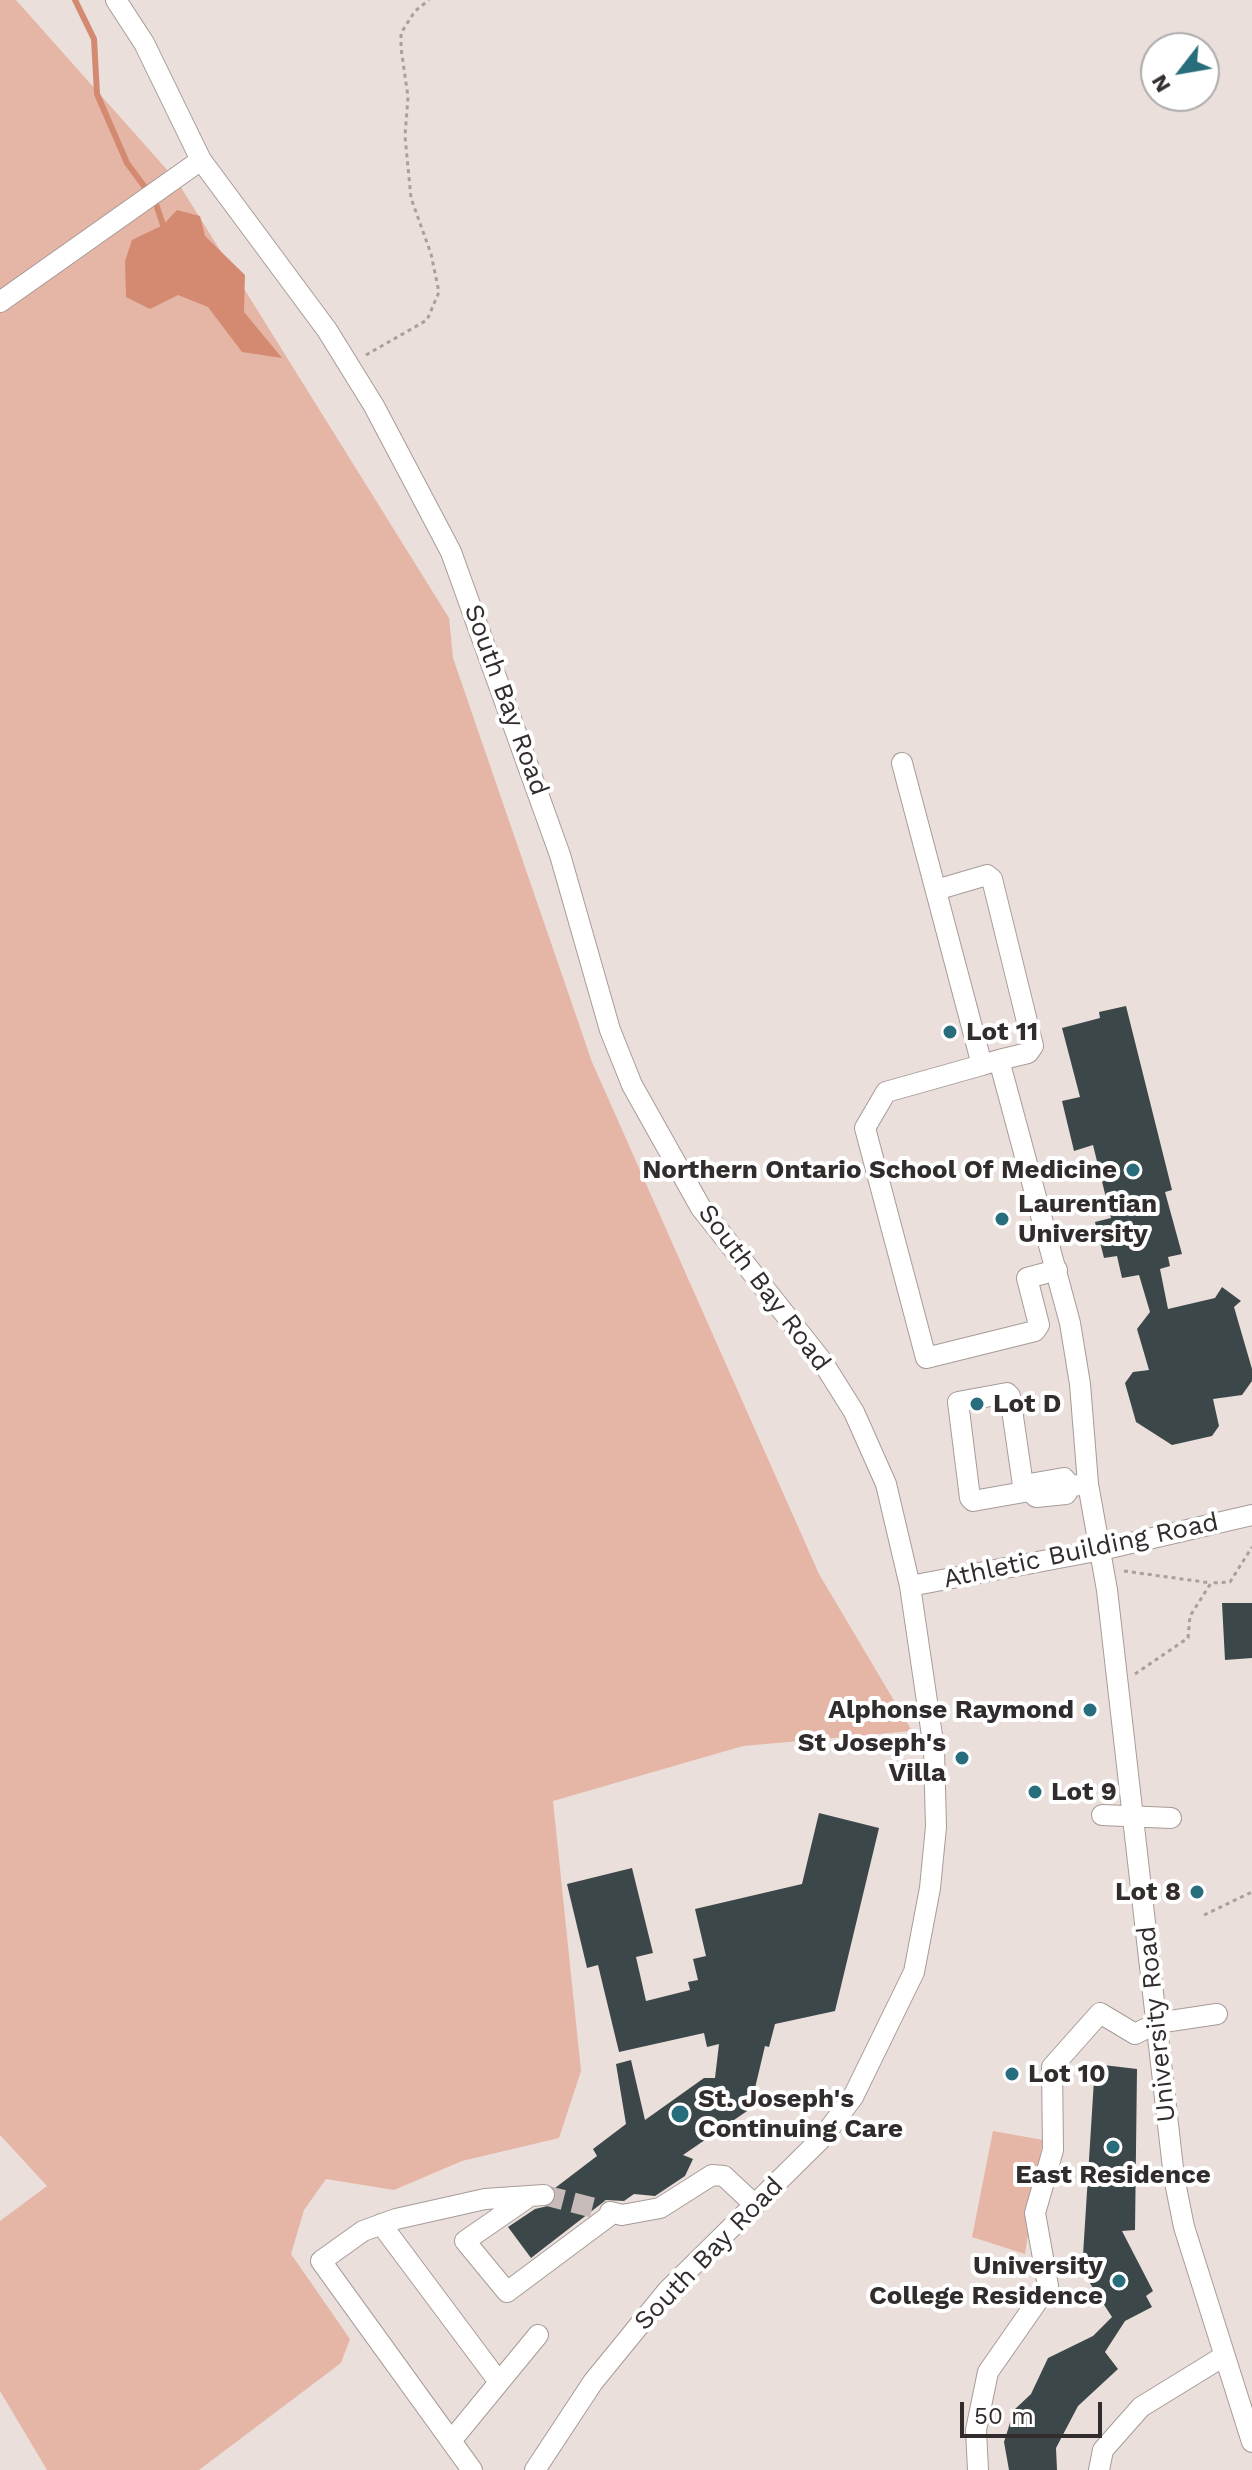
<!DOCTYPE html>
<html>
<head>
<meta charset="utf-8">
<style>
	body { margin:0 }
	#map { position:relative; width:1252px; height:2470px; overflow:hidden; background:#ebdfdb; font-family:"Work Sans",sans-serif }
	canvas { display:block }
	.north { position:absolute; left:1140px; top:32px; width:80px; height:80px; box-sizing:border-box; background:#fff; border:2px solid #adabab; border-radius:50%; rotate:239deg; font-size:22px; font-weight:700; line-height:32px; text-align:center; color:#322d2c }
	.north::after { content:''; display:block; margin:auto; width:28px; height:36px; background:#276d7b; clip-path:polygon(50% 0,100% 100%,50% 72%,0 100%) }
	.scale { position:absolute; left:960px; top:2402px; width:142px; height:36px; box-sizing:border-box; border:4px solid #322d2c; border-top:0; padding-left:10px; font-size:24px; line-height:28px; white-space:nowrap; color:#322d2c; -webkit-text-stroke:6px #fff; paint-order:stroke }
</style>
</head>
<body>
<div id="map">
<canvas width="1252" height="2470"></canvas>
<div class="north">N</div>
<div class="scale">50 m</div>
</div>
<script>
const ctx = document.querySelector('canvas').getContext('2d');
ctx.lineJoin = 'round';
function paint(path, color) { ctx.fillStyle = color; ctx.fill(path, 'evenodd'); }
const shape = rows => new Path2D(rows.map(r => 'M' + r).join(''));
function strokePath(path, color, width, dash) { ctx.strokeStyle = color; ctx.lineWidth = width; ctx.lineCap = dash ? 'butt' : 'round'; ctx.setLineDash(dash || []); ctx.stroke(path); }
function label(font, color, halo, rows, align = 'center') {
  ctx.font = font + ' "Work Sans",sans-serif'; ctx.lineWidth = 8; ctx.setLineDash([]); ctx.textBaseline = 'middle'; ctx.strokeStyle = halo; ctx.fillStyle = color; for (const [text, x, y, turn = 0] of rows) {
    ctx.save(); ctx.translate(x, y); ctx.rotate((+turn || 0) * Math.PI / 180); ctx.textAlign = isNaN(turn) ? turn : align; if (halo) ctx.strokeText(text, 0, 0); ctx.fillText(text, 0, 0); ctx.restore();
  }
}
const green = shape([
	[0,0,16,0,177,181,449,618,453,658,592,1062,819,1574,912,1731,743,1746,553,1801,581,2071,559,2138,462,2161,394,2190,326,2179,304,2210,291,2254,350,2339,341,2363,199,2470,47,2470,0,2391,0,2221,47,2186,0,2135],
	[993,2131,1043,2140,1025,2254,972,2237]
]);
const water = shape([
	[177,210,200,216,205,236,245,275,244,312,282,358,242,352,208,307,178,295,150,309,126,297,125,261,132,240,163,225]
]);
const stream = shape([
	[75,0,94,39,97,94,127,163,155,201,163,225]
]);
const building = shape([
	[1126,1006,1172,1190,1165,1192,1182,1254,1168,1257,1170,1266,1160,1269,1168,1309,1215,1298,1222,1287,1241,1301,1234,1307,1252,1369,1252,1381,1242,1395,1213,1399,1219,1426,1212,1436,1172,1445,1136,1422,1125,1383,1133,1372,1149,1370,1137,1329,1150,1312,1139,1275,1122,1278,1117,1256,1104,1258,1095,1222,1111,1218,1093,1145,1074,1151,1062,1101,1080,1097,1062,1028,1100,1018,1099,1012],
	[1222,1603,1252,1603,1252,1658,1225,1660],
	[819,1813,879,1828,835,2011,775,2024,769,2047,765,2046,750,2109,683,2155,693,2159,685,2176,655,2196,634,2194,624,2201,606,2200,531,2258,508,2227,535,2209,552,2205,557,2195,555,2188,597,2156,593,2149,626,2124,616,2064,631,2060,645,2120,704,2078,715,2078,719,2044,707,2047,704,2033,619,2052,598,1965,587,1968,567,1884,632,1868,653,1953,636,1957,646,2001,690,1990,688,1982,698,1980,693,1959,706,1956,695,1909,802,1884],
	[1095,2064,1137,2069,1135,2230,1122,2231,1153,2291,1146,2296,1152,2307,1125,2321,1105,2352,1118,2369,1078,2406,1056,2448,1057,2470,1009,2470,1004,2442,1014,2410,1031,2394,1048,2358,1093,2336,1112,2317,1082,2271]
]);
const minorTunnel = shape([
	[544,2195,610,2212]
]);
const path = shape([
	[366,355,427,320,439,292,431,254,411,198,405,136,408,97,401,48,401,33,415,11,429,0],
	[1124,1571,1211,1583],
	[1135,1674,1188,1638,1190,1616,1211,1583,1230,1582,1252,1547],
	[1204,1915,1252,1892]
]);
const minor = shape([
	[116,0,144,43,201,160,327,330,374,406,451,552,560,855,610,1030,632,1085,701,1208,822,1361,854,1412,886,1484,910,1586,934,1749,936,1827,930,1888,914,1972,853,2097,823,2137,668,2290,593,2382,535,2470],
	[0,302,201,160],
	[902,763,982,1065,999,1060,1070,1323,1080,1384,1088,1484,1107,1590,1174,2177,1184,2227,1252,2442],
	[936,890,987,875,992,879,1033,1046,1028,1053,999,1060],
	[982,1065,886,1092,865,1128,926,1358,1035,1331,1039,1325,1027,1278,1057,1270],
	[1030,1491,1036,1497,1066,1494,1071,1486,1080,1485],
	[1024,1492,1010,1396,1007,1393,958,1402,970,1498,973,1501,1024,1492,1030,1491,1035,1483,1064,1478,1071,1486],
	[910,1586,1101,1550,1252,1515],
	[1102,1815,1171,1818],
	[530,2196,465,2241,507,2292,613,2213],
	[610,2212,622,2215,660,2208,712,2175,724,2176,755,2205],
	[381,2224,499,2382],
	[451,2441,538,2335],
	[472,2470,321,2261,363,2231,396,2219,485,2199,544,2195],
	[978,2470,976,2430,988,2372,1048,2286,1035,2213,1053,2150,1052,2067,1100,2013,1135,2034,1157,2023,1217,2014],
	[1099,2470,1103,2450,1141,2407,1224,2356]
]);
const markers = [
	[950,1032,8,"#276d7b"],
	[1133,1170,8,"#276d7b"],
	[1002,1219,8,"#276d7b"],
	[977,1404,8,"#276d7b"],
	[1090,1710,8,"#276d7b"],
	[962,1758,8,"#276d7b"],
	[1035,1792,8,"#276d7b"],
	[1197,1892,8,"#276d7b"],
	[1012,2074,8,"#276d7b"],
	[680,2114,10,"#276d7b"],
	[1113,2147,8,"#276d7b"],
	[1119,2281,8,"#276d7b"]
];
const streetNames = [
	["South Bay Road",506,700,70],
	["South Bay Road",764,1288,53],
	["Athletic Building Road",1081,1551,-12],
	["University Road",1157,2024,-96],
	["South Bay Road",709,2254,-46]
];
const poiNames = [
	["Lot 11",966,1032],
	["Northern Ontario School Of Medicine",1117,1170,"right"],
	["Laurentian",1018,1204],
	["University",1018,1234],
	["Lot D",993,1404],
	["Alphonse Raymond",1074,1710,"right"],
	["St Joseph's",946,1743,"right"],
	["Villa",946,1773,"right"],
	["Lot 9",1051,1792],
	["Lot 8",1181,1892,"right"],
	["Lot 10",1028,2074],
	["St. Joseph's",698,2099],
	["Continuing Care",698,2129],
	["East Residence",1113,2175,"center"],
	["University",1103,2266,"right"],
	["College Residence",1103,2296,"right"]
];
paint(green, '#e5b5a5');
paint(water, '#d38a71');
strokePath(stream, '#d38a71', 6);
paint(building, '#3c4749');
strokePath(minorTunnel, '#c6bbb8', 20, [20, 10]);
strokePath(minor, '#a79b98', 22);
strokePath(path, '#a9a09d', 3, [4, 4]);
strokePath(minor, '#fff', 20);
for (const [x, y, r, color] of markers) { const dot = new Path2D(); dot.arc(x, y, r, 0, 2 * Math.PI); ctx.fillStyle = color; ctx.fill(dot); strokePath(dot, '#fff', 3); }
label('26px', '#322d2c', '#fff', streetNames);
label('bold 26px', '#322d2c', '#fff', poiNames, 'left');
</script>
</body>
</html>
